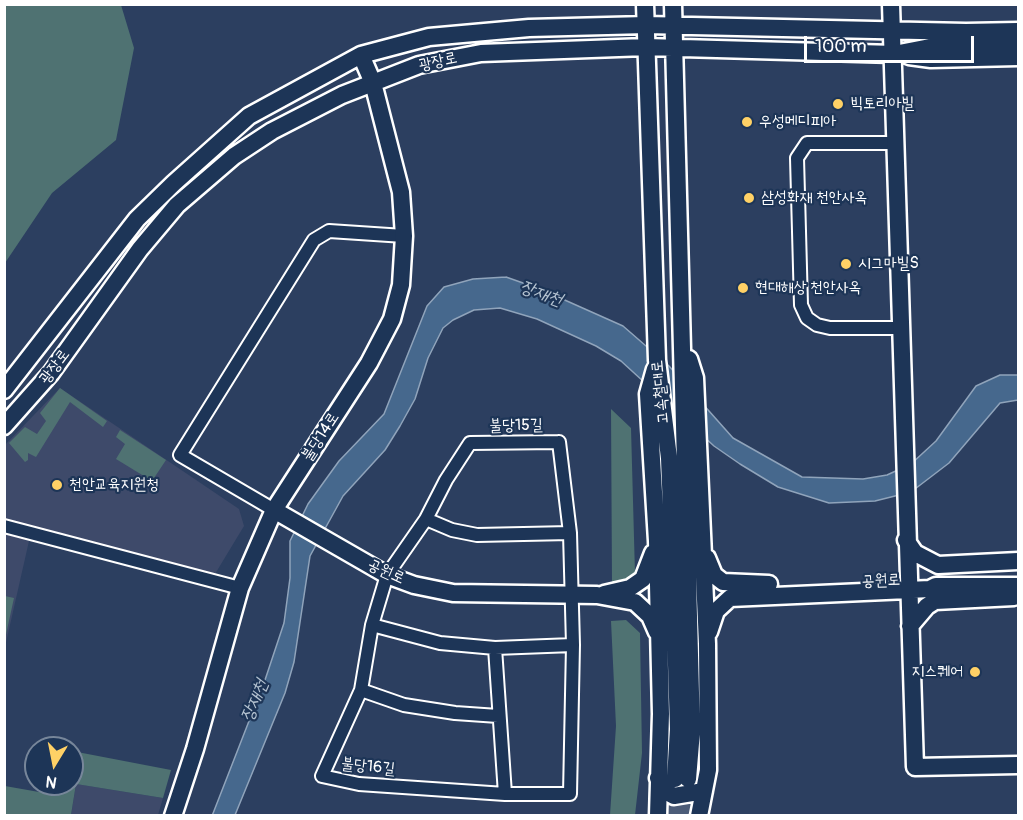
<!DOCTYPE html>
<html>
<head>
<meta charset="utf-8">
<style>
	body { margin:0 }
	#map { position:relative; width:1023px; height:820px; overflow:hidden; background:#2c3f60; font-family:Pangolin,sans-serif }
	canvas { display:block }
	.frame { position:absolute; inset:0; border:6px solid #fff; pointer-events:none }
	.north { position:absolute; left:24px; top:736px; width:60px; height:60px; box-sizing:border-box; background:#1d3557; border:2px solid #77869a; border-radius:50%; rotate:190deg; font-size:16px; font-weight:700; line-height:24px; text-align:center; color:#fff }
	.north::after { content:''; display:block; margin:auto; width:21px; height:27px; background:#ffd166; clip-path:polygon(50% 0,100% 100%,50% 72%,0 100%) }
	.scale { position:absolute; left:804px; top:36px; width:170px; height:27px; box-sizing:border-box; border:3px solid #fff; border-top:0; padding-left:8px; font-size:18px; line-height:21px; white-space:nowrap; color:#fff; -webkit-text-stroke:4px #1d3557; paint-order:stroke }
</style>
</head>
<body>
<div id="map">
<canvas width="1023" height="820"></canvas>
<div class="frame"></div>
<div class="north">N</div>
<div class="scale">100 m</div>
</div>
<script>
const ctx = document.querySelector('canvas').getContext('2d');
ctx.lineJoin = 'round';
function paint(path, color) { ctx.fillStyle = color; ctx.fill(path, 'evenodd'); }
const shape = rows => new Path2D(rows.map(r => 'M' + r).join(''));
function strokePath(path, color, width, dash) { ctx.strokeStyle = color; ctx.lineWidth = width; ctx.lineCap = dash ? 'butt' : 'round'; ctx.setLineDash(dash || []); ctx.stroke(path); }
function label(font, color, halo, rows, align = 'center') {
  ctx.font = font + ' Pangolin,"Poor Story",sans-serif'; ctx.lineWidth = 4.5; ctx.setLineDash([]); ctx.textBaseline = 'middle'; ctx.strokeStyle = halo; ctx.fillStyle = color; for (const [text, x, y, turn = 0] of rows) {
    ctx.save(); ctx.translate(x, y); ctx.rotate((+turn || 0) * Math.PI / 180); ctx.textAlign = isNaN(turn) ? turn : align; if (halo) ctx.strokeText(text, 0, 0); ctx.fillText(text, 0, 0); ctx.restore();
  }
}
const built = shape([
	[60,388,239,509,244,526,215,574,5,519,4,446],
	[5,534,29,541,5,647],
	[76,784,163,798,158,815,71,816]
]);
const green = shape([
	[5,4,121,5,134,48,116,140,52,193,5,263],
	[60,388,107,421,103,427,70,402,36,457,28,453,28,460,25,462,9,443,25,427,37,434,46,421,40,413],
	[611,409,631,428,635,574,632,579,612,585],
	[120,430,166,460,152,481,116,459,125,444,116,437],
	[5,596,14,598,5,639,4,596],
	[626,620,640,633,642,753,635,815,610,815,616,726,611,621],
	[72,751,171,770,163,798,76,784,71,815,5,814,5,786,39,792,40,784,72,784]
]);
const water = shape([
	[506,277,540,289,623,326,669,366,733,438,802,477,863,479,887,475,911,464,936,441,976,386,1000,375,1018,375,1018,400,1000,403,949,463,911,492,875,501,829,503,778,487,740,464,714,446,621,361,596,346,537,319,500,308,474,310,453,320,443,328,428,358,415,399,400,426,385,450,343,496,310,556,294,662,285,693,235,815,212,816,265,680,284,623,290,578,290,541,308,504,339,461,384,414,427,306,444,287,473,279,506,277]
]);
const secondaryTunnel = shape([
	[668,816,674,783],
	[681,816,688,781]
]);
const street = shape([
	[895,143,807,143,797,158,801,305,807,318,817,325,830,328,901,328],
	[559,442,570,533,573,645,570,794,505,794,359,784,322,776,361,690,372,625,387,575,426,519,446,480,470,443,559,442],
	[274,510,180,455,314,240,329,231,404,236],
	[426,519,452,530,477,535,570,533],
	[4,526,240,588],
	[372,625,440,643,495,648],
	[361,690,404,705,455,713,498,716],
	[505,794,495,648,573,645]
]);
const secondary = shape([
	[645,4,657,360,669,458,672,536,678,729,675,779],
	[673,4,692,731,688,779],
	[891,4,915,767,1018,765],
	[909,56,931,59,1018,57],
	[689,359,695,378,707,644,708,770,699,816],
	[655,369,648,394,657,541,661,714,658,816],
	[4,390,137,219,174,183,249,116,361,55,429,37,529,28,646,25,966,32,1018,31],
	[4,426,51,373,140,249,177,205,234,156,272,131,342,95,419,65,481,53,646,47,894,54,930,47,1018,44],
	[274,510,387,575,414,585,453,593,597,595,635,602,650,616,657,632],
	[906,540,915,553,938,565,1018,561],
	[707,558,714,575,723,582,769,584],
	[604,594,630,588,643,579,653,553],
	[910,626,927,606,935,601,1014,597],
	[709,632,716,611,730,598,930,589,936,586,1018,586],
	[658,778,663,790,674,796,704,791],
	[173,816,195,749,240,588,274,510,369,363,392,319,401,285,404,236,401,192,373,83,361,55]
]);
const markers = [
	[838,104,6,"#ffd166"],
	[747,122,6,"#ffd166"],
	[749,198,6,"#ffd166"],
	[846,264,6,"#ffd166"],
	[743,288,6,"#ffd166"],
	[57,485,6,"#ffd166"],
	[975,672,6,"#ffd166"]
];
const streetNames = [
	["광장로",438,62,-12],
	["광장로",55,367,-53],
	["고속철대로",661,392,-96],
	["불당15길",516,426,-1],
	["불당14로",321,437,-57],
	["공원로",386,572,25],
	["공원로",881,581,-2],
	["불당16길",368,767,6]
];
const poiNames = [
	["빅토리아빌",850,104],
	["우성메디피아",759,122],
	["삼성화재 천안사옥",761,198],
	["시그마빌S",858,264],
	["현대해상 천안사옥",755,288],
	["천안교육지원청",69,485],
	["지스퀘어",963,672,"right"]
];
const waterNames = [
	["장재천",541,294,20],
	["장재천",255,701,-67]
];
paint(built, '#3e4a6a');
paint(green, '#4f7272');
paint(water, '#46688d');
strokePath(water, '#90a4bb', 1.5);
strokePath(secondaryTunnel, '#4c5c78', 16, [16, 8]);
strokePath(street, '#fff', 16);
strokePath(secondary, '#fff', 21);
strokePath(street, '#1d3557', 12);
strokePath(secondary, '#1d3557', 16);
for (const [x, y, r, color] of markers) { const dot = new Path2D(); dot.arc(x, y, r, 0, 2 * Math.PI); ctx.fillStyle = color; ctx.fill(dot); strokePath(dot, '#1d3557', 2); }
label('16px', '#fff', '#1d3557', streetNames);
label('16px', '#fff', '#1d3557', poiNames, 'left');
label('italic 18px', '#b5c3d1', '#1d3557', waterNames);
</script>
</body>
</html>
